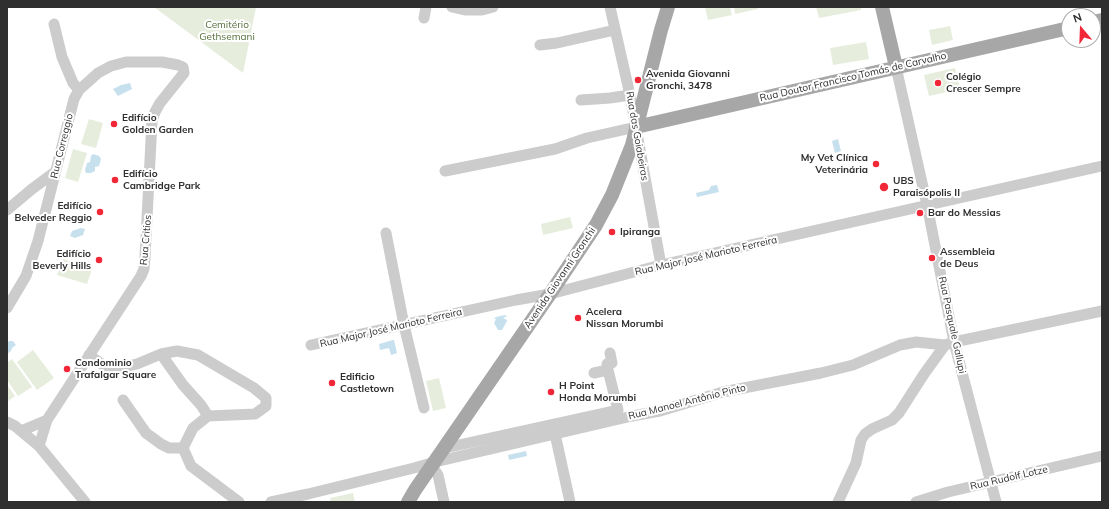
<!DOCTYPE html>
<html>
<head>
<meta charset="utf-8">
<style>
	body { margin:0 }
	#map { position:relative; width:1109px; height:509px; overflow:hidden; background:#fff; font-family:Mulish,sans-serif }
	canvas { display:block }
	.frame { position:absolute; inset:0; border:8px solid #2f2f2f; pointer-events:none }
	.north { position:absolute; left:1061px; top:8px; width:40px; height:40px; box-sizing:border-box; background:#fff; border:1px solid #acacac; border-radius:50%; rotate:341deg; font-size:11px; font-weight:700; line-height:16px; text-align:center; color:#2f2f2f }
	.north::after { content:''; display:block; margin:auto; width:14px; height:18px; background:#f12738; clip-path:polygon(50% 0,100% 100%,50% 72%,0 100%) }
</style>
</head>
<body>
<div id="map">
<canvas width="1109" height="509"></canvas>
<div class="frame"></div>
<div class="north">N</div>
</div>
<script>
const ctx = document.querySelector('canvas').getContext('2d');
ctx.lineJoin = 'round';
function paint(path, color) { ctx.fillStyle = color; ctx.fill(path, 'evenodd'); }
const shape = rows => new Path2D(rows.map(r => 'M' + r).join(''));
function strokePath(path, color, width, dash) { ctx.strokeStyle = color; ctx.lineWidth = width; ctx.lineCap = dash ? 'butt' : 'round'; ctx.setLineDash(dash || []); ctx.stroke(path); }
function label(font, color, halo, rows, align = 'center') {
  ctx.font = font + ' Mulish,sans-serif'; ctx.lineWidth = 4; ctx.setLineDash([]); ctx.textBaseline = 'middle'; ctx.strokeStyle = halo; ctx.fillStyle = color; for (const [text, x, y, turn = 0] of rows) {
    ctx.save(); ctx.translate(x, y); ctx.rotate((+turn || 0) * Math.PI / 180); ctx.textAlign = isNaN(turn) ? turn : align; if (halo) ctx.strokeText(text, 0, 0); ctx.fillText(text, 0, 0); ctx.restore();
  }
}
const green = shape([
	[154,7,256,7,243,73],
	[705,7,730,7,732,15,708,20],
	[734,7,758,7,758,9,735,14],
	[816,7,861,7,861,10,819,18],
	[950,26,953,40,932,45,929,30],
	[866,42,869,59,833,65,830,48],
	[955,68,960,89,929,96,924,75],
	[89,119,103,123,96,148,81,144],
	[73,149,87,153,78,182,65,178],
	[570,217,573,228,543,235,541,224],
	[63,259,92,269,87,284,57,275],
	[33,350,54,378,37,390,17,362],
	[12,359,32,387,18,396,7,380,7,363],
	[439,378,446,408,433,411,426,381],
	[7,385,15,396,7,402],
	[353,493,355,502,331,502,330,498]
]);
const water = shape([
	[130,83,132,89,118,96,113,89,121,85],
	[838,139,841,151,835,153,832,141],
	[93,154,99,156,101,159,99,166,95,167,95,171,91,173,86,173,85,170,87,163,90,162,91,156],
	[717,185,719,192,697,197,696,193,709,190,711,186],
	[81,228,85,229,83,235,75,238,70,236,72,231],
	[505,315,507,316,503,318,507,320,507,321,502,330,498,330,494,323,496,319,494,319,496,317],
	[393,340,394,340,397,353,391,355,389,348,380,350,379,344],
	[9,341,13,341,16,345,12,348,11,351,7,354,7,343],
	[526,451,527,456,509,460,508,455]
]);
const minor = shape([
	[452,7,465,10,482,10,493,7],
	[610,7,630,95,661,265],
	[424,18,426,7],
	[54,24,62,57,73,83,79,90],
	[540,45,557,43,615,30],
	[896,67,927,205,954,342,996,502],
	[581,100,610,98,630,95],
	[445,171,555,149,587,138,636,127],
	[7,210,32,189,55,172],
	[386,233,404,325,424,408],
	[7,308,26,276,38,241,74,99,79,90,98,73,111,66,126,62,162,62,178,65,183,67,184,73,160,103,155,112,152,121,145,257,144,269,141,276,47,420,39,446],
	[311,345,516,300,550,294,661,265,1102,166],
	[161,354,183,385,201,405,208,416],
	[89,355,103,365,119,368,137,364,161,354,177,351,198,355,254,388,266,398,266,406,255,414,208,416,193,428,183,448,191,466,239,502],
	[608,370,607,364,612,363,610,353],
	[123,400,146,433,161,444,169,448,183,448],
	[7,422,15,426,39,446,85,502],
	[21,431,47,420],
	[555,434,570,502],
	[445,448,618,410,608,370,594,373],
	[432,466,438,475,444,502],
	[271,502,308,494,414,468,435,462,632,416,660,411,723,392,821,373,853,365,900,345,916,342,945,345,954,342,1102,311],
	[838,502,856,463,861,440,865,434,872,429,892,420,899,413,924,374,945,345],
	[916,502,948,492,1102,456]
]);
const major = shape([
	[882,7,896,67],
	[1093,22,1102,20],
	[636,127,1069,28],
	[408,502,415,490,550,294,596,225,612,195,632,145,661,30,668,7]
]);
const markers = [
	[638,80,4,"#f12738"],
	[938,83,4,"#f12738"],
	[114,124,4,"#f12738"],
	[876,164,4,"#f12738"],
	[115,180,4,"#f12738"],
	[884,187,5,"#f12738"],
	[100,212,4,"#f12738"],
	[920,213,4,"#f12738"],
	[612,232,4,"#f12738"],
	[932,258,4,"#f12738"],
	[99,260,4,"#f12738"],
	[578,318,4,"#f12738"],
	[67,369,4,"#f12738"],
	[332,383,4,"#f12738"],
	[551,392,4,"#f12738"]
];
const parkNames = [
	["Cemitério",227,25],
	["Gethsemani",227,37]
];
const poiNames = [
	["Avenida Giovanni",646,74],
	["Gronchi, 3478",646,86],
	["Colégio",946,77],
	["Crescer Sempre",946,89],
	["Edifício",122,118],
	["Golden Garden",122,130],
	["My Vet Clínica",868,158,"right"],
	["Veterinária",868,170,"right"],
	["Edifício",123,174],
	["Cambridge Park",123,186],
	["UBS",893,181],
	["Paraisópolis II",893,193],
	["Edifício",92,206,"right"],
	["Belveder Reggio",92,218,"right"],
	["Bar do Messias",928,213],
	["Ipiranga",620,232],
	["Assembleia",940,252],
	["de Deus",940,264],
	["Edifício",91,254,"right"],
	["Beverly Hills",91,266,"right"],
	["Acelera",586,312],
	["Nissan Morumbi",586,324],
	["Condominio",75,363],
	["Trafalgar Square",75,375],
	["Edificio",340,377],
	["Castletown",340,389],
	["H Point",559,386],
	["Honda Morumbi",559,398]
];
const streetNames = [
	["Rua Doutor Francisco Tomás de Carvalho",853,77,-13],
	["Rua das Goiabeiras",637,136,80],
	["Rua Correggio",62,146,-76],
	["Rua Critios",146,240,-85],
	["Rua Major José Marioto Ferreira",706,256,-13],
	["Avenida Giovanni Gronchi",560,278,-56],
	["Rua Pasquale Gallupi",952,325,78],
	["Rua Major José Marioto Ferreira",391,328,-13],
	["Rua Manoel Antônio Pinto",687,402,-14],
	["Rua Rudolf Lotze",1009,478,-13]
];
paint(green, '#e6eddc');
paint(water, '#c7e0ee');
strokePath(minor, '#ccc', 11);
strokePath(major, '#a7a7a7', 14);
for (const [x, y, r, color] of markers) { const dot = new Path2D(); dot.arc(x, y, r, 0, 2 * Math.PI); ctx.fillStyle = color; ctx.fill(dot); strokePath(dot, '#fff', 1.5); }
label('10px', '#536e39', '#fff', parkNames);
label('bold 10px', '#2f2f2f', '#fff', poiNames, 'left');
label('10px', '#2f2f2f', '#fff', streetNames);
</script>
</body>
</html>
